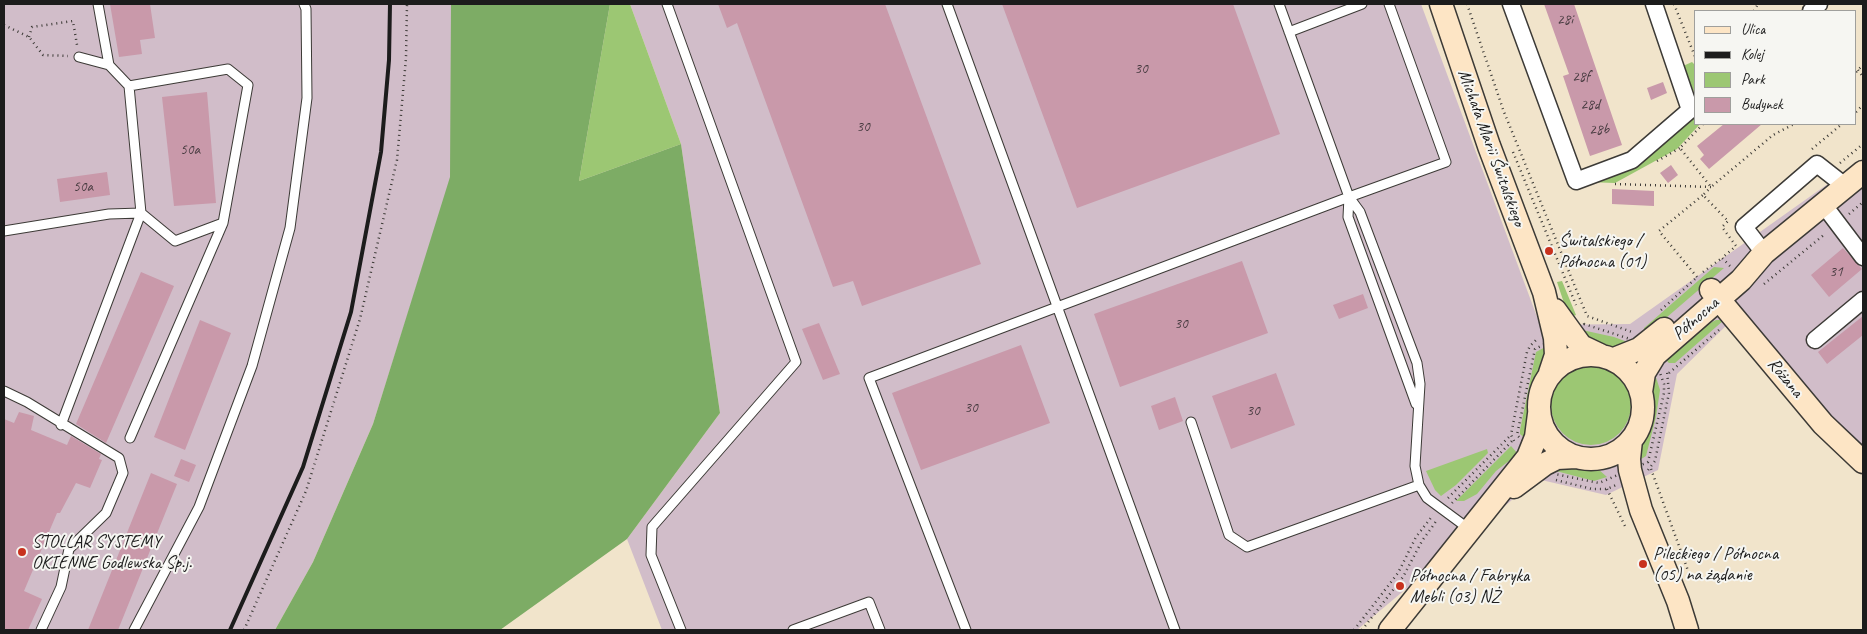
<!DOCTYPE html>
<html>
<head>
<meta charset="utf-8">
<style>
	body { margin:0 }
	#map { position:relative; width:1867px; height:634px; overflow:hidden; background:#f1e4cb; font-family:Caveat,sans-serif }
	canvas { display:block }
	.frame { position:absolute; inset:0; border:5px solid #1c1c1c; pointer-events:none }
	.legend { position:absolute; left:1694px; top:10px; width:162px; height:115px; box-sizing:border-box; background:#f6f6f2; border:1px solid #9f9f9c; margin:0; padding:6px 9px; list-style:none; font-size:15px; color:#1c1c1c }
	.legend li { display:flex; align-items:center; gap:10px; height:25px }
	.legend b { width:25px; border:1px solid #9f9f9c }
</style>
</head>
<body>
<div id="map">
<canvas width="1867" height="634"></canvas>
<div class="frame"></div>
<ul class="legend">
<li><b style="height:6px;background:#fde5c5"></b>Ulica</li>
<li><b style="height:6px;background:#1c1c1c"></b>Kolej</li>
<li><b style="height:14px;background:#9cc773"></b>Park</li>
<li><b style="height:14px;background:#c999aa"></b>Budynek</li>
</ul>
</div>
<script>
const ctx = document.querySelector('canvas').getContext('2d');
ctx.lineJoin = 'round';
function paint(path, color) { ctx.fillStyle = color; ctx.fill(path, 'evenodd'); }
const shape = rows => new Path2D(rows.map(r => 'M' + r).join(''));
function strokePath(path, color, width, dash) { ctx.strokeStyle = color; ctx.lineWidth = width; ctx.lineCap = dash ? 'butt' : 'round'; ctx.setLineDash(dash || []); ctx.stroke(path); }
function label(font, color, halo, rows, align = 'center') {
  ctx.font = font + ' Caveat,sans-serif'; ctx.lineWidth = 4; ctx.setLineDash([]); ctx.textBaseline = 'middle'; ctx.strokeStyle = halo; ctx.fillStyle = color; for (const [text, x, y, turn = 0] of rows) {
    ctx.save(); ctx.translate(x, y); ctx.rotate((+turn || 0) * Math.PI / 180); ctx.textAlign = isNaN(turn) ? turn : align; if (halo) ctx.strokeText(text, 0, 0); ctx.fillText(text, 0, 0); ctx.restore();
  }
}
const industrial = shape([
	[4,4,451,4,451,177,373,424,313,562,275,630,4,630],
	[630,4,1421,4,1540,325,1630,324,1863,159,1863,450,1841,434,1739,313,1677,374,1658,470,1606,495,1537,479,1357,630,662,630,627,539,720,413,681,144]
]);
const green = shape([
	[610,4,630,4,681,144,579,181],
	[1692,62,1696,66,1696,97,1683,66],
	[1696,108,1696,124,1700,124,1677,149,1615,183,1586,182,1617,166],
	[1714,267,1724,268,1645,336,1644,328],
	[1562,281,1576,315,1569,318,1557,282],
	[1716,320,1724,320,1675,363,1669,363,1663,357,1704,326],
	[1582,330,1614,337,1630,343,1622,350,1596,348],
	[1549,345,1546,366,1532,392,1528,441,1520,434,1520,430,1536,352],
	'1551 405a40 40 0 1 1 80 0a40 40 0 1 1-80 0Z',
	[1654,371,1660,390,1656,417,1646,456,1635,463,1649,415,1647,389],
	[1511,446,1518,454,1514,457,1496,471,1477,494,1464,501,1456,501],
	[1487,449,1488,453,1456,485,1441,496,1435,490,1426,471],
	[1571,462,1597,468,1607,477,1594,481,1556,471]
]);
const forest = shape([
	[451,4,610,4,579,181,681,144,720,413,627,539,500,630,275,630,313,562,373,424,450,177]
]);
const building = shape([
	[110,4,150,4,155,38,140,40,142,54,119,57],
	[718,4,885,4,981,264,862,306,853,281,833,287,737,23,727,28],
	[1002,4,1233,4,1280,134,1077,208],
	[1544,4,1574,4,1622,145,1590,156,1563,76,1569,74],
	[1663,82,1667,93,1651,100,1647,88],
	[207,92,216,203,174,206,162,97],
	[1724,124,1762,124,1709,169,1700,159,1704,155,1697,146],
	[1671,165,1678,175,1668,183,1660,173],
	[107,172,110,195,60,202,57,179],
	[1612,189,1654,191,1654,206,1612,204],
	[1843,248,1862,269,1829,297,1811,275],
	[1242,261,1268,333,1120,387,1094,314],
	[141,272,174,286,106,443,76,424],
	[1363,294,1368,308,1339,319,1333,305],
	[1863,316,1863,335,1827,364,1818,352],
	[200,320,231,333,185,450,154,437],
	[819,323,840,374,823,380,802,329],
	[1021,345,1050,423,921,470,892,393],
	[1276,373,1295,425,1231,449,1212,396],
	[1175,397,1183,421,1159,430,1151,406],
	[19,412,34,416,31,430,67,445,71,436,101,454,99,459,102,460,90,488,76,483,60,513,57,513,24,591,42,599,28,630,4,630,4,419,14,423],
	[181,459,196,465,189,482,174,476],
	[151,473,177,484,118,630,88,630]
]);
const path = shape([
	[1467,4,1504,112,1587,316,1632,332],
	[1674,4,1696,59],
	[1754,11,1758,4],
	[4,25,29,37,43,55,68,56],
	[29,37,32,27,73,21,77,45],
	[1858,70,1863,77],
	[1856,72,1863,65],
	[1856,112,1863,105],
	[1703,124,1680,148,1711,187,1773,135,1794,124],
	[1812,149,1842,124],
	[1513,152,1576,305],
	[1657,161,1680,148],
	[1840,163,1863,144],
	[1615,184,1711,187,1703,195,1728,221],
	[1849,214,1863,202],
	[1730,266,1722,258,1736,246,1722,227,1730,219],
	[1703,272,1722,258],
	[1697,277,1659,231,1703,195],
	[1764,284,1825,234],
	[1661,310,1695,279],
	[1584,324,1630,339,1660,373,1664,384,1664,393,1648,462,1599,483,1555,474,1517,435,1535,349,1584,324],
	[1669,373,1719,330],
	[1514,441,1511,435,1527,352,1530,346,1536,340],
	[1651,469,1691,579],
	[1648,470,1655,461,1669,393,1667,371],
	[1556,480,1592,489,1607,489,1616,485],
	[1607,489,1625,526],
	[1448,498,1511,435],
	[1452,503,1513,440],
	[244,630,306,491,360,319,397,160,406,58,407,4],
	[1354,630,1398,573,1416,537,1433,515],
	[1362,630,1403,577,1422,541,1437,520]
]);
const lane = shape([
	[667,4,796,362,652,527,651,555,681,630],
	[947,4,1175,630],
	[1279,4,1349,197,1360,212,1417,363,1420,384,1415,466,1419,485,1427,498,1469,529],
	[1289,32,1362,4],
	[79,57,109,65,98,4],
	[1349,197,1348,217,1416,404],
	[4,231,109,214,141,213,175,241,223,223,248,85,228,69,129,86],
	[4,391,27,402,119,458,123,473,106,513,69,549,61,587,41,630],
	[1191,422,1229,535,1247,547,1419,485],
	[61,425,141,213,129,86,109,65],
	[130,438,223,223],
	[134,630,199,507,252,366,290,228,307,98,306,9,304,4],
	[793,630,869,602,880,630],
	[966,630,869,378,1349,197,1446,162,1389,4]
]);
const street = shape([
	[1511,4,1576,181,1632,160,1690,110,1654,4],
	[1811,11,1819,4],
	[1823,204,1863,257],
	[1764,253,1744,227,1817,164,1845,186],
	[1815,340,1863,300]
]);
const secondary = shape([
	[1441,4,1489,146,1544,292,1555,338,1556,355,1550,373],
	[1711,290,1823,424,1863,462],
	[1555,310,1581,346,1600,355],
	'1539 407a52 52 0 1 1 104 0a52 52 0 1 1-104 0Z',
	[1614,359,1639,349,1664,329],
	[1641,392,1644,373,1655,355,1741,280,1764,253,1863,172],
	[1631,440,1629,459,1630,470,1641,510,1678,601,1687,630],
	[1514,487,1545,464,1557,458,1576,457],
	[1390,630,1528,457,1536,437,1539,414]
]);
const rail = shape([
	[230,630,303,467,351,312,381,152,389,60,390,4]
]);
const markers = [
	[1549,251,5,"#c8321e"],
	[22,552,5,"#c8321e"],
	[1643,564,5,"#c8321e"],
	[1400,586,5,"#c8321e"]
];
const numberNames = [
	["28i",1565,20],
	["30",1141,69],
	["28f",1581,77],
	["28d",1590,105],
	["30",863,127],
	["28b",1599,130],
	["50a",190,150],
	["50a",83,187],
	["31",1836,272],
	["30",1181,324],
	["30",971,408],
	["30",1253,411]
];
const streetNames = [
	["Michała Marii Świtalskiego",1491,148,70],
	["Północna",1696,319,-41],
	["Różana",1785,378,51]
];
const poiNames = [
	["Świtalskiego /",1559,241],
	["Północna (01)",1559,262],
	["STOLLAR SYSTEMY",32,542],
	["OKIENNE Godlewska Sp.j.",32,563],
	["Pileckiego / Północna",1653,554],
	["(05) na żądanie",1653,575],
	["Północna / Fabryka",1410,576],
	["Mebli (03) NŻ",1410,597]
];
paint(industrial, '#d1bdc9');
paint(green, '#9cc773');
paint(forest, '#7dac65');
paint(building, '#c999aa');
strokePath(lane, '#3c3a36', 11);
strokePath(street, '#3c3a36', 19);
strokePath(secondary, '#3c3a36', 25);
strokePath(path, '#3c3a36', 2.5, [1, 4]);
strokePath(lane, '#fff', 9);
strokePath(street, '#fff', 16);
strokePath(secondary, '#fde5c5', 22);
strokePath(rail, '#1c1c1c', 4);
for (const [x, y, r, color] of markers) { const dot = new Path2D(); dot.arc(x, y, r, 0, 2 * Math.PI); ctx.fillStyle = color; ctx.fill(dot); strokePath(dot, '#f6f6f2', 2); }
label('15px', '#473b40', null, numberNames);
label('18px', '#1c1c1c', '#f6f6f2', streetNames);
label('18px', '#1c1c1c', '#f6f6f2', poiNames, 'left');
</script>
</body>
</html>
